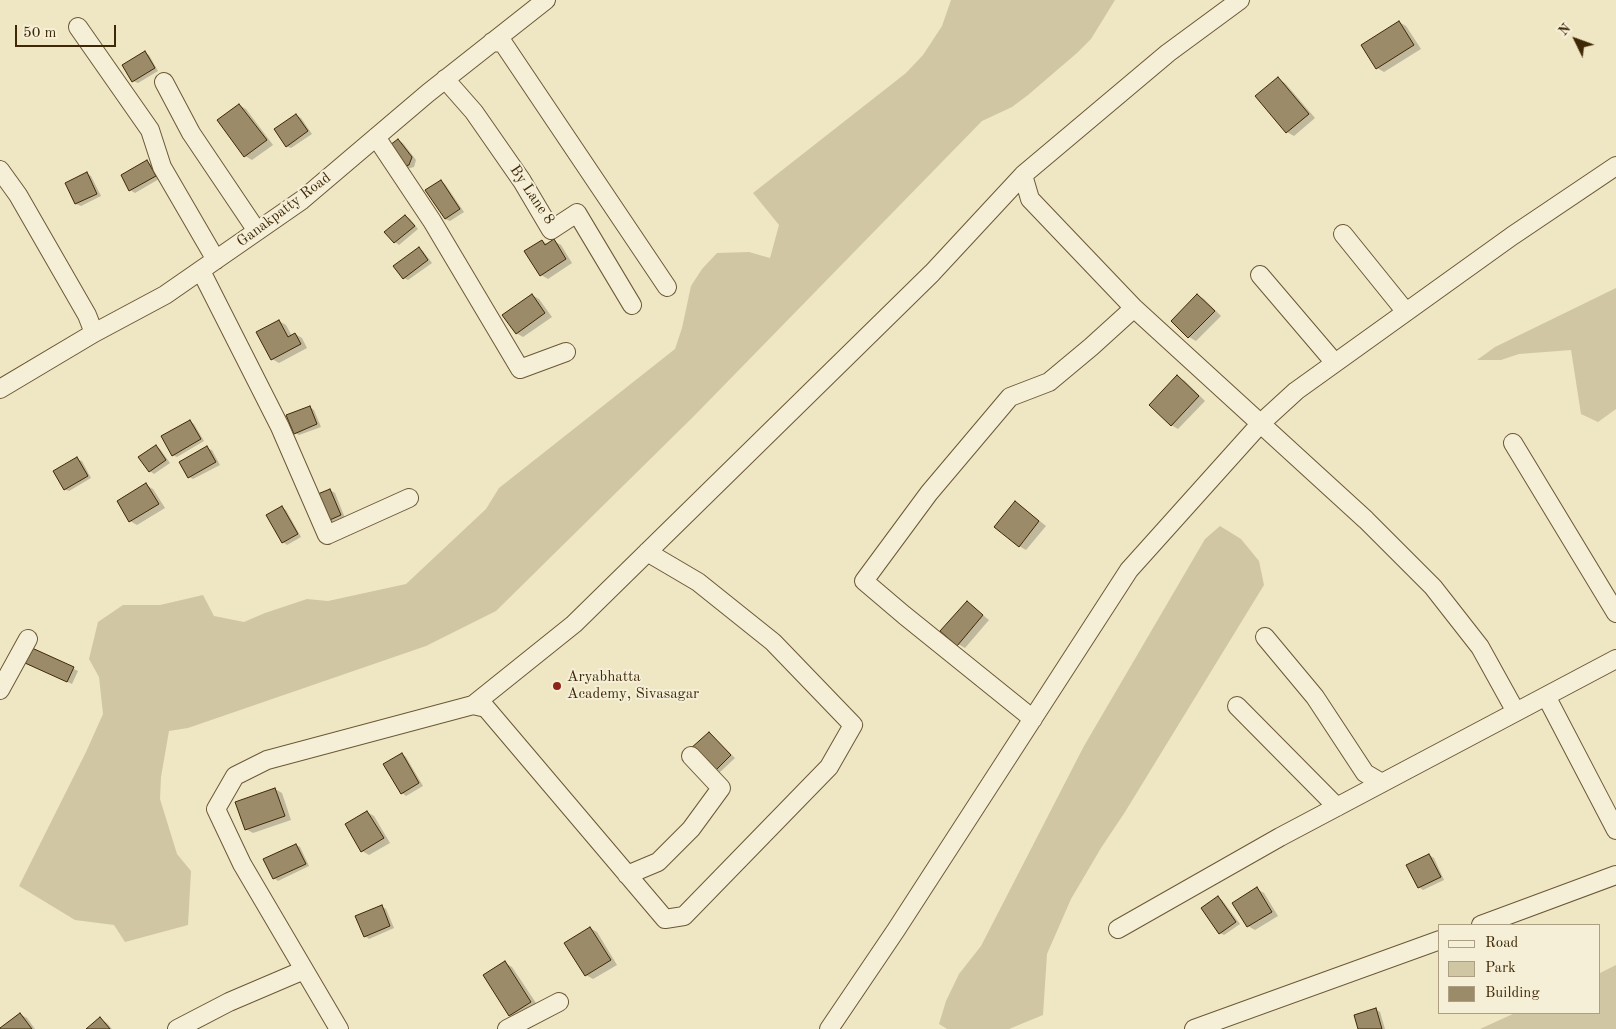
<!DOCTYPE html>
<html>
<head>
<meta charset="utf-8">
<style>
	body { margin:0 }
	#map { position:relative; width:1616px; height:1029px; overflow:hidden; background:#efe6c3; font-family:"Old Standard TT",serif }
	canvas { display:block }
	.legend { position:absolute; left:1438px; top:924px; width:162px; height:90px; box-sizing:border-box; background:#f5efd8; border:1px solid #ac9f84; margin:0; padding:6px 9px; list-style:none; font-size:15px; color:#3f2806 }
	.legend li { display:flex; align-items:center; gap:10px; height:25px }
	.legend b { width:25px; border:1px solid #ac9f84 }
	.north { position:absolute; left:1551px; top:15px; width:50px; height:50px; -webkit-text-stroke:4px #f5efd8; paint-order:stroke; rotate:312deg; font-size:14px; font-weight:700; line-height:20px; text-align:center; color:#3f2806 }
	.north::after { content:''; display:block; margin:auto; width:18px; height:22px; background:#3f2806; clip-path:polygon(50% 0,100% 100%,50% 72%,0 100%) }
	.scale { position:absolute; left:15px; top:25px; width:101px; height:22px; box-sizing:border-box; border:2px solid #3f2806; border-top:0; padding-left:6px; font-size:15px; line-height:18px; white-space:nowrap; color:#3f2806; -webkit-text-stroke:4px #f5efd8; paint-order:stroke }
</style>
</head>
<body>
<div id="map">
<canvas width="1616" height="1029"></canvas>
<ul class="legend">
<li><b style="height:6px;background:#f5efd8"></b>Road</li>
<li><b style="height:14px;background:#d1c6a3"></b>Park</li>
<li><b style="height:14px;background:#9b8b68"></b>Building</li>
</ul>
<div class="north">N</div>
<div class="scale">50 m</div>
</div>
<script>
const ctx = document.querySelector('canvas').getContext('2d');
ctx.lineJoin = 'round';
function paint(path, color) { ctx.fillStyle = color; ctx.fill(path, 'evenodd'); }
const shape = rows => new Path2D(rows.map(r => 'M' + r).join(''));
function strokePath(path, color, width, dash) { ctx.strokeStyle = color; ctx.lineWidth = width; ctx.lineCap = dash ? 'butt' : 'round'; ctx.setLineDash(dash || []); ctx.stroke(path); }
function label(font, color, halo, rows, align = 'center') {
  ctx.font = font + ' "Old Standard TT",serif'; ctx.lineWidth = 4; ctx.setLineDash([]); ctx.textBaseline = 'middle'; ctx.strokeStyle = halo; ctx.fillStyle = color; for (const [text, x, y, turn = 0] of rows) {
    ctx.save(); ctx.translate(x, y); ctx.rotate((+turn || 0) * Math.PI / 180); ctx.textAlign = isNaN(turn) ? turn : align; if (halo) ctx.strokeText(text, 0, 0); ctx.fillText(text, 0, 0); ctx.restore();
  }
}
const green = shape([
	[951,0,1115,0,1091,39,1077,53,1028,95,1012,107,982,121,694,416,496,611,426,646,188,728,169,731,161,777,160,799,177,854,191,871,188,925,125,942,114,925,75,920,19,886,86,752,103,714,99,677,89,659,98,622,123,605,160,605,203,595,214,616,244,622,265,613,307,599,328,601,406,584,486,509,499,488,675,349,682,328,691,286,702,269,717,253,749,252,770,258,779,225,753,193,906,73,923,55,942,26],
	[1616,288,1616,409,1598,422,1581,414,1571,350,1519,354,1501,360,1477,360,1495,347],
	[1220,526,1241,539,1259,561,1264,585,1125,812,1101,848,1071,899,1047,954,1043,1015,1009,1029,947,1029,939,1024,946,1001,959,974,981,946,1084,746,1205,539],
	[1616,965,1616,1029,1480,1029,1515,1013,1600,1013,1600,973]
]);
const shadow = shape([
	[1399,22,1406,26,1421,49,1384,72,1377,68],
	[145,53,149,55,158,71,138,83,133,81],
	[1278,79,1285,83,1315,118,1294,136,1287,132],
	[239,105,246,109,273,145,252,160,245,156,219,120],
	[296,115,301,118,312,134,291,148,286,146],
	[398,140,403,143,416,160,414,167,406,169],
	[147,162,151,164,159,179,135,193,130,190],
	[86,173,91,176,101,196,81,206,76,204,66,183],
	[441,181,445,184,464,212,450,221,445,219],
	[406,216,410,219,418,229,399,245,395,242],
	[542,241,548,244,554,241,561,245,572,263,548,279,541,275],
	[419,248,423,251,432,263,408,280,404,278],
	[532,295,539,299,552,317,523,337,516,333],
	[1197,295,1204,299,1221,316,1196,341,1189,337,1172,321],
	[279,321,286,325,292,336,295,334,302,338,307,348,279,363,272,359],
	[1178,377,1185,381,1205,401,1178,429,1171,425],
	[310,407,314,410,321,427,299,435,295,433],
	[190,421,194,424,204,441,177,457,172,455],
	[156,446,160,449,170,463,154,474,150,471],
	[207,448,212,450,220,465,193,479,189,477],
	[77,459,82,461,91,478,69,491,64,489],
	[146,485,153,489,165,508,137,525,130,521],
	[330,490,335,493,345,518,329,524],
	[1022,507,1046,526,1026,550,1019,546],
	[282,508,286,510,301,537,287,545,283,542],
	[967,602,989,620,965,648,958,644],
	[33,649,78,671,72,684,31,665],
	[709,733,735,758,718,774,713,772],
	[402,754,406,757,423,786,406,796,402,793],
	[275,789,282,793,291,820,253,833,246,829],
	[367,812,374,816,390,843,369,855,362,851],
	[296,845,300,847,309,866,278,881,274,878],
	[1429,855,1434,858,1444,880,1423,890,1419,887],
	[1257,889,1264,893,1278,916,1255,930,1248,926],
	[1218,897,1222,900,1240,924,1224,935,1220,933],
	[382,907,386,909,394,928,369,939,365,936],
	[590,928,597,932,617,965,593,979,586,975],
	[505,963,512,967,538,1006,517,1019,510,1015],
	[1375,1009,1380,1012,1385,1029,1359,1029],
	[20,1014,27,1018,35,1029,1,1029],
	[100,1019,107,1023,112,1029,88,1029]
]);
const building = shape([
	[1399,21,1414,45,1376,69,1361,45,1399,21],
	[145,51,155,68,132,82,122,65,145,51],
	[1278,77,1309,114,1286,133,1255,96,1278,77],
	[239,104,267,140,244,157,217,120,239,104],
	[296,114,308,131,286,147,274,129,296,114],
	[398,139,412,157,409,165,401,167,386,148,398,139],
	[147,160,156,176,129,191,121,175,147,160],
	[87,172,97,194,75,204,65,183,87,172],
	[441,180,460,209,445,219,425,190,441,180],
	[405,215,415,226,394,243,384,232,405,215],
	[554,239,566,259,540,276,524,251,542,240,545,245,554,239],
	[419,247,428,260,403,279,393,266,419,247],
	[532,294,545,313,516,334,502,315,532,294],
	[1197,294,1215,311,1188,338,1171,321,1197,294],
	[279,320,288,337,295,333,301,344,271,360,256,332,279,320],
	[1177,375,1199,396,1171,426,1149,405,1177,375],
	[310,406,317,424,294,434,286,415,310,406],
	[190,420,201,439,172,456,161,436,190,420],
	[156,445,166,460,149,472,138,457,156,445],
	[207,446,216,462,188,478,179,462,207,446],
	[77,457,88,476,64,490,53,471,77,457],
	[146,483,159,504,129,522,117,501,146,483],
	[330,489,341,515,323,523,313,496,330,489],
	[1015,501,1039,521,1019,547,994,527,1015,501],
	[282,506,298,534,282,543,266,515,282,506],
	[967,601,983,615,957,646,940,631,967,601],
	[32,648,74,667,67,682,25,663,32,648],
	[709,732,731,755,713,773,690,749,709,732],
	[402,753,419,783,401,794,383,764,402,753],
	[275,788,285,816,245,830,235,802,275,788],
	[367,811,384,838,361,852,345,824,367,811],
	[296,844,306,864,273,879,263,859,296,844],
	[1429,854,1441,877,1418,888,1406,865,1429,854],
	[1257,887,1272,912,1247,927,1232,903,1257,887],
	[1218,896,1236,922,1219,934,1201,908,1218,896],
	[382,905,390,926,364,937,355,916,382,905],
	[590,927,611,960,585,976,564,943,590,927],
	[505,961,531,1002,509,1016,483,975,505,961],
	[1376,1008,1382,1029,1358,1029,1354,1015,1376,1008],
	[20,1013,32,1029,0,1029,0,1028,20,1013],
	[100,1017,110,1029,86,1029,100,1017]
]);
const minor = shape([
	[78,27,150,130,162,167,216,260],
	[492,42,503,43,667,287],
	[445,79,474,112,522,181,551,230,577,213,632,305],
	[164,82,191,133,257,231],
	[376,137,432,221,520,369,566,352],
	[0,170,18,195,87,315,94,333],
	[1023,175,1030,199,1134,308,1366,520,1433,587,1480,647,1516,712],
	[1343,234,1406,312],
	[201,271,280,427,327,535,409,498],
	[1260,275,1335,363],
	[0,389,94,333,165,295,302,200,428,93,546,0],
	[1513,443,1616,613],
	[1265,637,1315,697,1365,773,1382,783],
	[0,690,28,639],
	[1546,696,1616,830],
	[473,705,486,708,665,919,684,916,829,767,853,725,773,642,698,582,647,552],
	[1237,706,1337,807],
	[1033,719,904,615,864,581,929,493,1010,397,1049,382,1091,347,1134,308],
	[627,875,658,862,691,829,721,788,691,756],
	[1481,925,1616,875],
	[1118,929,1280,837,1616,659],
	[177,1029,229,1002,304,970],
	[339,1029,242,864,216,809,235,776,267,760,473,705,574,624,932,273,1023,175,1168,53,1240,0],
	[507,1029,559,1002],
	[829,1029,896,930,1129,570,1261,423,1296,391,1512,236,1616,166],
	[1194,1029,1440,940]
]);
const markers = [
	[557,686,5,"#8f2418"]
];
const streetNames = [
	["By Lane 8",532,195,56],
	["Ganakpatty Road",284,210,-37]
];
const poiNames = [
	["Aryabhatta",567,677],
	["Academy, Sivasagar",567,694]
];
paint(green, '#d1c6a3');
paint(shadow, '#0003');
paint(building, '#9b8b68');
strokePath(building, '#3f2806', 1);
strokePath(minor, '#6b5835', 20);
strokePath(minor, '#f5efd8', 18);
for (const [x, y, r, color] of markers) { const dot = new Path2D(); dot.arc(x, y, r, 0, 2 * Math.PI); ctx.fillStyle = color; ctx.fill(dot); strokePath(dot, '#f5efd8', 2); }
label('15px', '#3f2806', '#f5efd8', streetNames);
label('15px', '#3f2806', '#f5efd8', poiNames, 'left');
</script>
</body>
</html>
